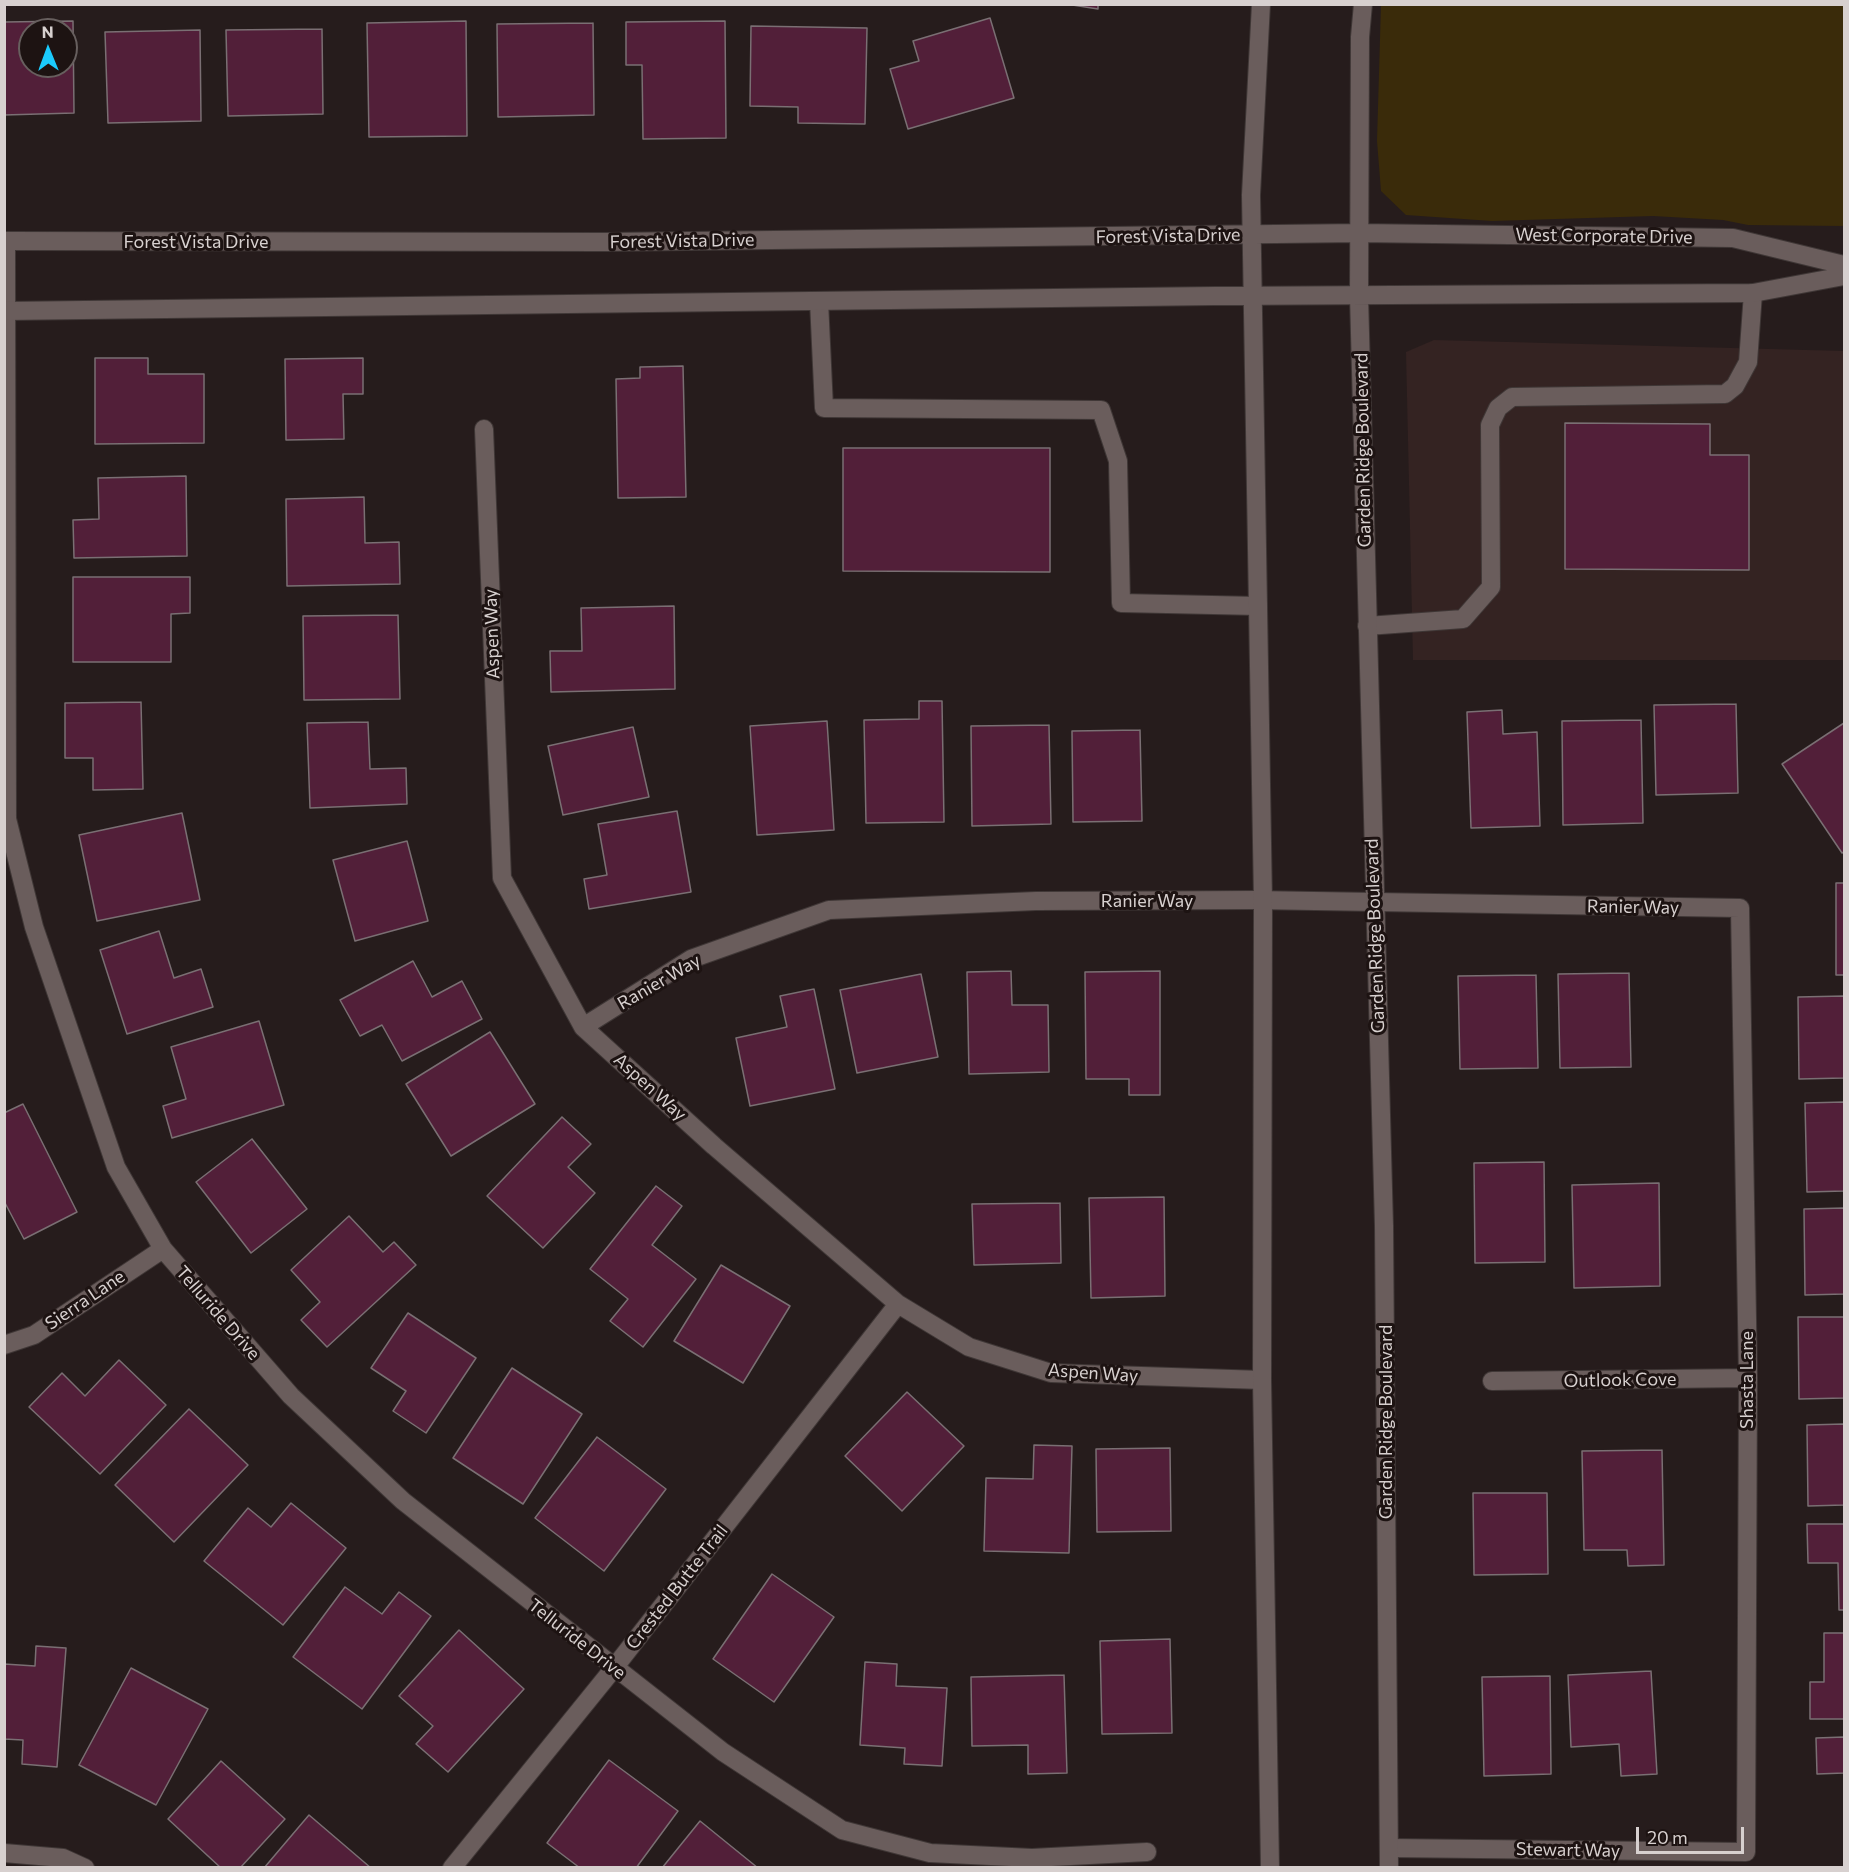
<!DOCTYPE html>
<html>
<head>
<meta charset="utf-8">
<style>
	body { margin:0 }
	#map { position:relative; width:1849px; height:1872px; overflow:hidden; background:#261c1c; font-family:Commissioner,sans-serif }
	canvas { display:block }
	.frame { position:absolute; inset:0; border:6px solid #d7d0cf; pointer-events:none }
	.north { position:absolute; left:18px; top:18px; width:60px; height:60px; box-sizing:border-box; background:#1d1312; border:2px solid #675f5e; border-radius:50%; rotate:359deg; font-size:16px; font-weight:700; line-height:24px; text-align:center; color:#d7d0cf }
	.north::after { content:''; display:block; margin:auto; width:21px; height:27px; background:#1bcafc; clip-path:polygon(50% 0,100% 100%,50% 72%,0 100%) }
	.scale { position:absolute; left:1636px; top:1827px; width:108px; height:27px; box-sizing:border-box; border:3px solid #d7d0cf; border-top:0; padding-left:8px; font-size:18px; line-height:21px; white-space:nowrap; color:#d7d0cf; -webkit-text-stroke:4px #1d1312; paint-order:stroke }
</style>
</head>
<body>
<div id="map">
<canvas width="1849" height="1872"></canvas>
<div class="frame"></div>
<div class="north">N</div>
<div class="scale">20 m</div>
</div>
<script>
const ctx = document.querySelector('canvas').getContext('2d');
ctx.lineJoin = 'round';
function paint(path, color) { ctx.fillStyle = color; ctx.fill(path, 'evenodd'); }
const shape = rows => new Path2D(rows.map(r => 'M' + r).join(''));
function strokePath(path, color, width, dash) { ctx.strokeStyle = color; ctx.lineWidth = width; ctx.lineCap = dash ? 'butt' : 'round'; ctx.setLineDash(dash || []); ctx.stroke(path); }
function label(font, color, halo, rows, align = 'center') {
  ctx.font = font + ' Commissioner,sans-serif'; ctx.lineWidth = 6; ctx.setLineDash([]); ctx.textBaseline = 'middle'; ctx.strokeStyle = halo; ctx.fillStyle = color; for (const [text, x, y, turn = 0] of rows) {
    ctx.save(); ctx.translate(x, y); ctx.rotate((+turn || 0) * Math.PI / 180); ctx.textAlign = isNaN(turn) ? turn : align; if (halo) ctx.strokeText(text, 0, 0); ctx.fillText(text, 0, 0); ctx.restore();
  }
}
const built = shape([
	[1434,340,1844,351,1844,660,1413,660,1406,352]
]);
const green = shape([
	[1381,5,1844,5,1844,226,1748,225,1723,220,1653,216,1492,221,1406,215,1381,191,1377,141]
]);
const building = shape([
	[1066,4,1098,4,1098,9,1066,4],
	[990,18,1014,98,908,129,890,69,919,61,913,41,990,18],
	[73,21,74,113,4,115,4,22,73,21],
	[30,30,66,30,66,66,30,66,30,30],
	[466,21,467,136,369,137,367,23,466,21],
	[725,21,726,138,643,139,642,65,626,65,626,22,725,21],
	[593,23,594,115,498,117,497,24,593,23],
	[751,26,867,28,865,124,798,123,798,107,750,106,751,26],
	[322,29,323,114,228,116,226,30,322,29],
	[200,30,201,121,108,123,105,32,200,30],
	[95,358,148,358,148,374,204,374,204,443,95,444,95,358],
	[363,358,363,394,343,394,344,439,286,440,285,359,363,358],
	[683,366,686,497,618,498,616,379,640,378,640,367,683,366],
	[1565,423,1710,424,1710,455,1749,455,1749,570,1565,569,1565,423],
	[843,448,1050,448,1050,572,843,571,843,448],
	[186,476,187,556,74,558,73,520,99,519,98,478,186,476],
	[364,497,365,543,399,542,400,584,287,586,286,499,364,497],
	[73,577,190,577,190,613,171,614,171,662,73,662,73,577],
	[674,606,675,689,551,692,550,651,582,651,581,608,674,606],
	[398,615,400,699,304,700,303,616,398,615],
	[919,701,942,701,944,822,866,823,864,720,919,719,919,701],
	[141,702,143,789,93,790,93,758,65,758,65,703,141,702],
	[1736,704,1738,793,1656,795,1654,705,1736,704],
	[1502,710,1503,734,1537,732,1540,826,1471,828,1467,712,1502,710],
	[1641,720,1643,823,1563,825,1562,721,1641,720],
	[827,721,834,830,757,835,750,726,827,721],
	[368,722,370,769,406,768,407,804,310,808,307,723,368,722],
	[1844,723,1844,852,1842,853,1782,764,1844,723],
	[1049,725,1051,824,972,826,971,726,1049,725],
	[633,727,649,797,563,815,548,746,633,727],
	[1140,730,1142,821,1073,822,1072,731,1140,730],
	[677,811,691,892,589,909,584,879,607,875,598,824,677,811],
	[182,813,200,900,97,921,79,835,182,813],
	[407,841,428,921,355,941,333,860,407,841],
	[1836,883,1844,883,1844,975,1836,975,1836,883],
	[159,931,174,978,201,969,213,1007,127,1034,100,950,159,931],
	[413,961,432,997,462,981,482,1019,402,1061,382,1025,360,1036,340,1000,413,961],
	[1011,971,1012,1005,1048,1005,1049,1072,969,1074,967,972,1011,971],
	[1160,971,1160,1095,1129,1095,1129,1079,1086,1079,1085,972,1160,971],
	[1629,973,1631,1067,1560,1068,1558,974,1629,973],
	[921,974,938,1057,857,1073,840,990,921,974],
	[1536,975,1538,1068,1460,1069,1458,976,1536,975],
	[814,989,835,1089,750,1106,736,1038,787,1027,780,996,814,989],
	[1844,996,1844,1078,1799,1079,1798,997,1844,996],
	[259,1021,284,1105,172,1138,163,1106,186,1099,171,1047,259,1021],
	[490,1032,535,1104,451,1156,406,1084,490,1032],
	[1844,1102,1844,1191,1807,1192,1805,1103,1844,1102],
	[23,1104,77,1212,24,1239,4,1201,4,1113,23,1104],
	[562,1117,591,1144,568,1167,595,1193,543,1248,487,1196,562,1117],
	[252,1139,307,1209,251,1253,196,1182,252,1139],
	[1544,1162,1545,1262,1475,1263,1474,1163,1544,1162],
	[1659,1183,1660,1286,1574,1288,1572,1185,1659,1183],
	[656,1186,682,1206,652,1245,696,1279,643,1347,610,1321,628,1299,590,1269,656,1186],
	[1164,1197,1165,1296,1091,1298,1089,1198,1164,1197],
	[1060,1203,1061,1263,974,1265,972,1204,1060,1203],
	[1844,1208,1844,1294,1805,1295,1804,1209,1844,1208],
	[349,1216,383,1252,394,1242,416,1265,327,1347,301,1320,320,1302,291,1270,349,1216],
	[721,1265,790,1306,743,1383,674,1341,721,1265],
	[408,1313,476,1358,426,1433,393,1411,406,1391,371,1368,408,1313],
	[1798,1317,1844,1317,1844,1398,1799,1399,1798,1317],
	[119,1360,166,1405,100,1474,29,1407,62,1373,85,1396,119,1360],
	[512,1368,582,1414,523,1504,453,1458,512,1368],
	[907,1392,964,1446,902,1511,845,1456,907,1392],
	[189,1409,248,1465,174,1542,115,1485,189,1409],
	[1844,1424,1844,1505,1808,1506,1807,1425,1844,1424],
	[597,1437,666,1489,604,1571,535,1518,597,1437],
	[1034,1445,1072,1446,1069,1553,984,1551,986,1478,1033,1479,1034,1445],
	[1170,1448,1171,1531,1097,1532,1096,1449,1170,1448],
	[1662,1450,1664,1565,1628,1566,1627,1550,1584,1550,1582,1451,1662,1450],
	[1473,1493,1547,1493,1548,1574,1474,1575,1473,1493],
	[291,1503,346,1548,283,1625,204,1561,248,1508,271,1527,291,1503],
	[1807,1524,1844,1524,1844,1610,1839,1610,1838,1563,1808,1563,1807,1524],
	[772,1574,834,1617,774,1702,713,1659,772,1574],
	[345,1587,382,1614,399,1592,431,1616,362,1709,293,1657,345,1587],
	[459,1630,524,1689,448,1772,416,1744,433,1726,399,1696,459,1630],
	[1824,1633,1844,1633,1844,1719,1810,1719,1810,1682,1824,1682,1824,1633],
	[1170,1639,1172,1733,1102,1734,1100,1641,1170,1639],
	[36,1646,66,1648,57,1767,22,1764,23,1740,4,1739,4,1664,35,1666,36,1646],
	[865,1662,897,1664,896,1686,947,1688,942,1766,904,1764,905,1748,860,1745,865,1662],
	[131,1668,208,1709,156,1805,79,1765,131,1668],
	[1651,1671,1657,1774,1621,1776,1619,1744,1571,1747,1568,1675,1651,1671],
	[1064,1675,1067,1773,1028,1774,1028,1745,972,1746,971,1677,1064,1675],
	[1550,1676,1551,1774,1484,1776,1482,1677,1550,1676],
	[1844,1737,1844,1773,1817,1774,1816,1738,1844,1737],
	[609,1760,678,1811,636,1868,580,1868,547,1843,609,1760],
	[221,1761,285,1819,240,1868,221,1868,168,1819,221,1761],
	[309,1815,371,1868,264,1868,309,1815],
	[700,1821,758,1868,662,1868,700,1821]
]);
const lane = shape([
	[819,301,824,408,1101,410,1118,461,1121,603,1258,606],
	[1367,626,1463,619,1491,587,1490,425,1498,408,1512,397,1725,394,1735,386,1748,362,1753,293]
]);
const street = shape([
	[6,241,7,819,34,927,116,1167,163,1249,291,1396,403,1501,723,1752,842,1830,930,1853,1032,1858,1147,1852],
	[484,429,502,878,583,1027,714,1146,898,1304,969,1347,1051,1373,1262,1380],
	[583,1027,691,959,829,910,1036,901,1254,900,1740,908,1748,1378,1746,1852,1389,1848],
	[4,1345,34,1335,163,1249],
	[1492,1381,1748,1378],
	[4,1853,63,1858,85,1868],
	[452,1868,614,1668,898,1304]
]);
const secondary = shape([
	[1261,4,1251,195,1263,901,1262,1380,1270,1868],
	[1363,4,1360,37,1359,296,1384,1226,1389,1868],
	[4,241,605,242,1359,233,1733,238,1844,265],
	[4,311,1214,296,1753,293,1844,276]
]);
const streetNames = [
	["Forest Vista Drive",1168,236,-1],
	["West Corporate Drive",1604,236,1],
	["Forest Vista Drive",682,241,-1],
	["Forest Vista Drive",196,242],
	["Garden Ridge Boulevard",1363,450,-91],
	["Aspen Way",492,634,-92],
	["Ranier Way",1147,901],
	["Ranier Way",1633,907,1],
	["Garden Ridge Boulevard",1375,936,-92],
	["Ranier Way",659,982,-30],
	["Aspen Way",650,1087,42],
	["Sierra Lane",85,1300,-34],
	["Telluride Drive",218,1313,49],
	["Aspen Way",1093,1373,4],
	["Outlook Cove",1620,1380,-1],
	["Shasta Lane",1747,1380,-90],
	["Garden Ridge Boulevard",1386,1422,-90],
	["Crested Butte Trail",677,1587,-52],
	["Telluride Drive",577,1639,38],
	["Stewart Way",1568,1850,1]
];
paint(built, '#342322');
paint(green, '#3a2b0a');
paint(building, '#521f39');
strokePath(building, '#7a6f73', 1.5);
strokePath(lane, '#3f3736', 20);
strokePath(street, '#3f3736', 20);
strokePath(secondary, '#3f3736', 20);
strokePath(lane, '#6a5d5c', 18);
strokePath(street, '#6a5d5c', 18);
strokePath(secondary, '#6a5d5c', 18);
label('18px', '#d7d0cf', '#1d1312', streetNames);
</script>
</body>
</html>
